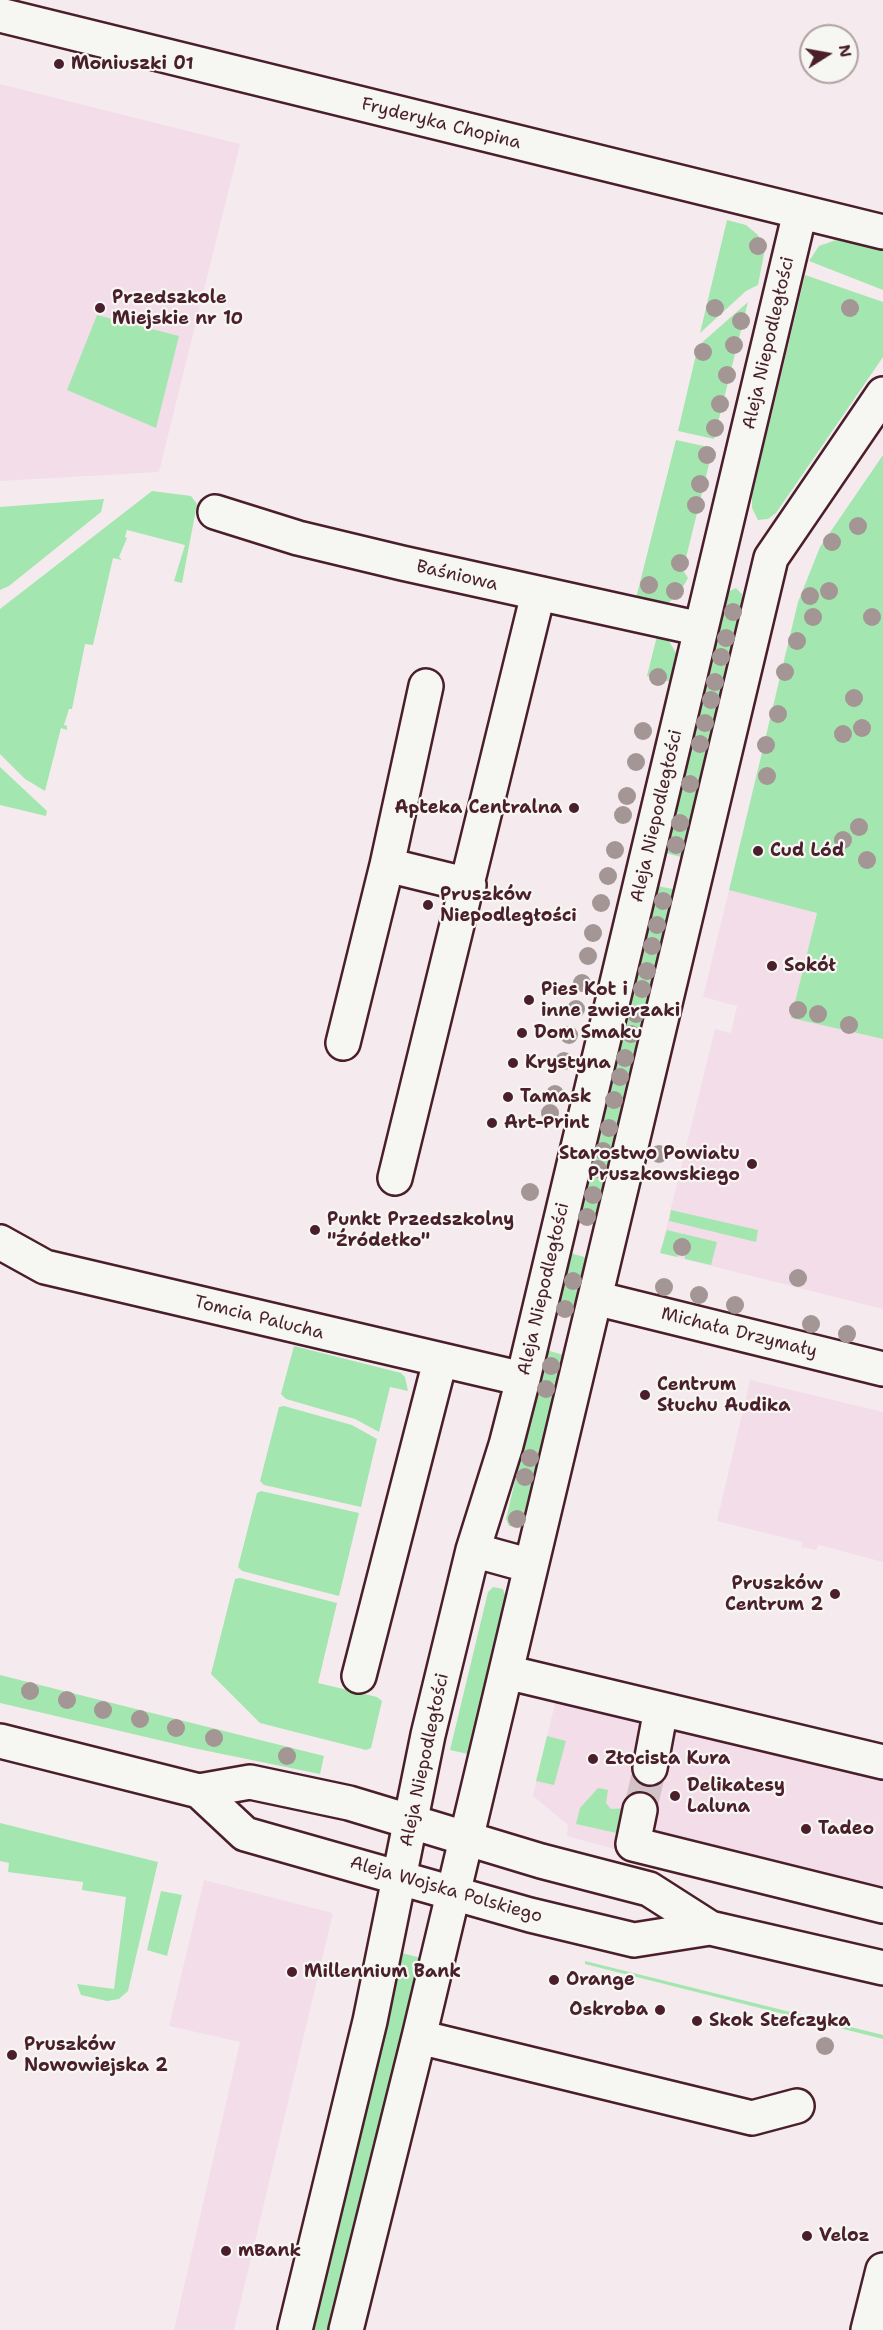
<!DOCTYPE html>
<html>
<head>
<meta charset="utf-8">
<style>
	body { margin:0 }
	#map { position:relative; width:883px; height:2330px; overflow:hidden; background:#f5ebee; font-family:"Shantell Sans",sans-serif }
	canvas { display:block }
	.north { position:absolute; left:799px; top:24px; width:60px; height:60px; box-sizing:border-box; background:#f6f6f2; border:2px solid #b1a0a2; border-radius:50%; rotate:79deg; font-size:16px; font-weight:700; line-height:24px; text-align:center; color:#4a1f2b }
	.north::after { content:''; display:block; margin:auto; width:21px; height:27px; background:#4a1f2b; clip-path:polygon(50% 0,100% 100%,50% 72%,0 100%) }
</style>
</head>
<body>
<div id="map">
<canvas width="883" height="2330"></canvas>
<div class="north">N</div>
</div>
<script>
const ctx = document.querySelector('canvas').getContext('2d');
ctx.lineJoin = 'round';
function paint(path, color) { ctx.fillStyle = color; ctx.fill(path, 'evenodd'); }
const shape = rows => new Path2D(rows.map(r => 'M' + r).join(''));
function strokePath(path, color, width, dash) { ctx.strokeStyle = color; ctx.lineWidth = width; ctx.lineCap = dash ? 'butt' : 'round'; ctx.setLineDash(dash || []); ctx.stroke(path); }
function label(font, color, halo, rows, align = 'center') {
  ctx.font = font + ' "Shantell Sans",sans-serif'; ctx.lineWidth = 4.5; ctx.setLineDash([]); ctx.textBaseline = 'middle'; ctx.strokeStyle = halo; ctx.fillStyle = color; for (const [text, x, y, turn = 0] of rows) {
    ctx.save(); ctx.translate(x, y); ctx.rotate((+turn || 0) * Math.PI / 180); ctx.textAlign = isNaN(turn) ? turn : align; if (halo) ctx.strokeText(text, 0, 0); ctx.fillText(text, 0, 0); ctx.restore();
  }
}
const built = shape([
	[0,84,240,144,159,472,0,481],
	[729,890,817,912,791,1018,883,1039,883,1309,660,1253,715,1029,731,1033,737,1006,703,997],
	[750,1380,883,1412,883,1562,819,1545,816,1550,801,1547,802,1542,717,1521],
	[556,1699,883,1772,883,1923,567,1836,568,1825,533,1796],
	[204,1880,333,1913,234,2330,174,2330,240,2042,169,2026]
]);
const green = shape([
	[727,220,746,225,758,235,764,254,758,285,746,291,700,333],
	[836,240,883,249,883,290,809,261,819,246],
	[805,275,883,302,883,357,776,513,768,519,758,520,752,508,752,496],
	[748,302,714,439,678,431,698,346],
	[97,315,179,336,156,428,67,390],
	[676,440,713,448,683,570,688,578,677,597,667,603,636,598],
	[883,455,883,1039,791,1018,817,913,729,890,798,602,820,547],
	[152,491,191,496,197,504,182,583,174,581,185,545,127,530,125,537,127,538,119,557,122,560,113,558,93,645,85,644,72,709,69,709,64,725,67,726,67,730,61,728,45,791,25,779,0,754,0,609],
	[104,499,101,512,9,586,0,590,0,507],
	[736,588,742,594,742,601,681,857,665,853,727,592],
	[658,632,666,636,676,653,677,660,671,682,647,676],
	[0,767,47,811,46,816,0,805],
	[657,886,673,889,657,965,595,1224,578,1221],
	[671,1210,758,1230,756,1242,669,1221],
	[667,1230,717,1242,711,1265,685,1259,685,1256,678,1254,677,1257,660,1253],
	[570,1253,588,1258,574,1316,556,1311],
	[294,1346,401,1373,405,1377,408,1391,390,1387,379,1432,355,1419,286,1399,281,1394],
	[546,1350,564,1355,524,1520,517,1527,509,1526,506,1519],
	[284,1406,352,1425,377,1439,361,1507,264,1485,260,1481,279,1407],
	[261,1491,359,1513,339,1596,242,1571,238,1567,257,1493],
	[240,1578,337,1603,318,1683,377,1697,382,1701,371,1748,366,1750,260,1723,211,1674,235,1579],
	[493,1587,503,1589,506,1598,468,1754,450,1750,488,1592],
	[0,1675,324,1756,320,1774,193,1748,0,1703],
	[547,1736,566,1741,554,1785,536,1781],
	[598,1788,608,1790,606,1803,611,1809,627,1808,621,1834,576,1824,580,1808],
	[0,1823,158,1862,128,1991,119,1999,107,2001,81,1995,77,1984,114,1989,126,1897,82,1890,83,1882,8,1872,9,1863,0,1861],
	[161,1891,182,1895,167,1956,147,1950],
	[402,1953,421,1958,367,2184,328,2330,313,2330],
	[585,1961,883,2035,883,2039,585,1964]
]);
const minorTunnel = shape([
	[640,1810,650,1768]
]);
const minor = shape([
	[0,15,883,232],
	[215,512,298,538,402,563,701,629],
	[387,865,426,686],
	[343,1043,387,865,469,885],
	[395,1178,538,594],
	[0,1242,45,1267,523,1379],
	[595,1298,883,1369],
	[473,1550,531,1566],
	[506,1672,883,1762],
	[359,1676,440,1361],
	[650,1768,661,1709],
	[640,1810,633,1844,883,1906],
	[419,2037,752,2118,797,2106],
	[295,2330,370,2021,428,1735,473,1550,506,1445,523,1379,800,212],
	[346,2330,419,2037,771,558,883,394],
	[868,2330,883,2270]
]);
const major = shape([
	[0,1741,199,1791,250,1782,349,1803,541,1861,649,1889,710,1928,883,1968],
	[199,1791,245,1834,530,1915,634,1940,710,1928]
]);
const trees = [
	[758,246],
	[715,308],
	[850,308],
	[741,321],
	[734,345],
	[703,352],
	[727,375],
	[720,404],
	[715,428],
	[707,455],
	[700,484],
	[696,505],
	[858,526],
	[832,542],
	[680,563],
	[649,585],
	[675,591],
	[829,591],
	[810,596],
	[733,612],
	[813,617],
	[872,617],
	[726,638],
	[797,641],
	[721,657],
	[785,672],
	[658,677],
	[715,682],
	[854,698],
	[711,700],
	[778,714],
	[705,723],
	[862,728],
	[643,731],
	[843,734],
	[700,744],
	[766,745],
	[636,762],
	[767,776],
	[690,784],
	[627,796],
	[623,815],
	[680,823],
	[859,827],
	[843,840],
	[676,845],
	[615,850],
	[867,860],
	[608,876],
	[663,901],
	[601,903],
	[657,925],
	[593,933],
	[652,946],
	[588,956],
	[647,971],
	[582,983],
	[642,989],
	[576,1009],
	[798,1010],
	[636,1014],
	[818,1014],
	[849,1025],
	[631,1034],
	[569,1035],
	[625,1058],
	[564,1061],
	[620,1077],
	[555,1094],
	[614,1100],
	[550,1113],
	[609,1128],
	[603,1151],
	[659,1154],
	[598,1169],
	[530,1192],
	[593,1195],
	[587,1217],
	[682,1247],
	[798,1278],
	[573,1281],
	[664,1287],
	[699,1295],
	[735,1305],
	[565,1309],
	[811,1324],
	[847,1334],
	[551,1366],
	[546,1389],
	[530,1458],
	[525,1477],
	[517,1519],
	[30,1691],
	[67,1700],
	[103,1710],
	[140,1719],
	[176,1728],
	[214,1738],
	[287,1756],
	[825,2046]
];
const markers = [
	[59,64,6,"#4a1f2b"],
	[100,308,6,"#4a1f2b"],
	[574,808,6,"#4a1f2b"],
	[758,851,6,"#4a1f2b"],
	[428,905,6,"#4a1f2b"],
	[772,966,6,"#4a1f2b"],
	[529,1000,6,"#4a1f2b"],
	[522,1033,6,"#4a1f2b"],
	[513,1063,6,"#4a1f2b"],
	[508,1097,6,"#4a1f2b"],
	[492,1123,6,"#4a1f2b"],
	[752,1164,6,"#4a1f2b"],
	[315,1230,6,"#4a1f2b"],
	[645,1395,6,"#4a1f2b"],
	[835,1594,6,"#4a1f2b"],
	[593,1759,6,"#4a1f2b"],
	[675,1796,6,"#4a1f2b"],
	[806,1829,6,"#4a1f2b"],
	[292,1972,6,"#4a1f2b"],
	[554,1980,6,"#4a1f2b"],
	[660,2010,6,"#4a1f2b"],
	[697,2021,6,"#4a1f2b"],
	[12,2055,6,"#4a1f2b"],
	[807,2236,6,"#4a1f2b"],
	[226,2251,6,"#4a1f2b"]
];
const poiNames = [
	["Moniuszki 01",71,64],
	["Przedszkole",112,298],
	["Miejskie nr 10",112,319],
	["Apteka Centralna",562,808,"right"],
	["Cud Lód",770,851],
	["Pruszków",440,895],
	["Niepodległości",440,916],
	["Sokół",784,966],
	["Pies Kot i",541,990],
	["inne zwierzaki",541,1011],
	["Dom Smaku",534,1033],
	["Krystyna",525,1063],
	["Tamask",520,1097],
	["Art-Print",504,1123],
	["Starostwo Powiatu",740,1154,"right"],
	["Pruszkowskiego",740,1175,"right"],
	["Punkt Przedszkolny",327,1220],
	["\"Źródełko\"",327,1241],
	["Centrum",657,1385],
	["Słuchu Audika",657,1406],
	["Pruszków",823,1584,"right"],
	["Centrum 2",823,1605,"right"],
	["Złocista Kura",605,1759],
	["Delikatesy",687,1786],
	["Laluna",687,1807],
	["Tadeo",818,1829],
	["Millennium Bank",304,1972],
	["Orange",566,1980],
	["Oskroba",648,2010,"right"],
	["Skok Stefczyka",709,2021],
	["Pruszków",24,2045],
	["Nowowiejska 2",24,2066],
	["Veloz",819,2236],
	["mBank",238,2251]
];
const streetNames = [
	["Fryderyka Chopina",441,124,14],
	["Aleja Niepodległości",769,343,-77],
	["Baśniowa",457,576,13],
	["Aleja Niepodległości",657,816,-77],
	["Aleja Niepodległości",544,1289,-77],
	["Tomcia Palucha",259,1318,14],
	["Michała Drzymały",739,1333,14],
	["Aleja Niepodległości",425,1760,-78],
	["Aleja Wojska Polskiego",446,1890,16]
];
paint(built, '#f3dde9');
paint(green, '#a4e6af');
strokePath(minorTunnel, '#d3c2c7', 33, [33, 16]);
strokePath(minor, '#4a1f2b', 38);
strokePath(major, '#4a1f2b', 38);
strokePath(minor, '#f6f6f2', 33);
strokePath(major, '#f6f6f2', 33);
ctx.fillStyle = '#a39695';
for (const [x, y] of trees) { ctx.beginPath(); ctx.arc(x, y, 9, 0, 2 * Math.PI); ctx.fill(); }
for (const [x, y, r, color] of markers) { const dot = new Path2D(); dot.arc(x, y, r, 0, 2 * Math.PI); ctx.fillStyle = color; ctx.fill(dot); strokePath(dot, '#f6f6f2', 2); }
label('bold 18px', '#4a1f2b', '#f6f6f2', poiNames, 'left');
label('18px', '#4a1f2b', '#f6f6f2', streetNames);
</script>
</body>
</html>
